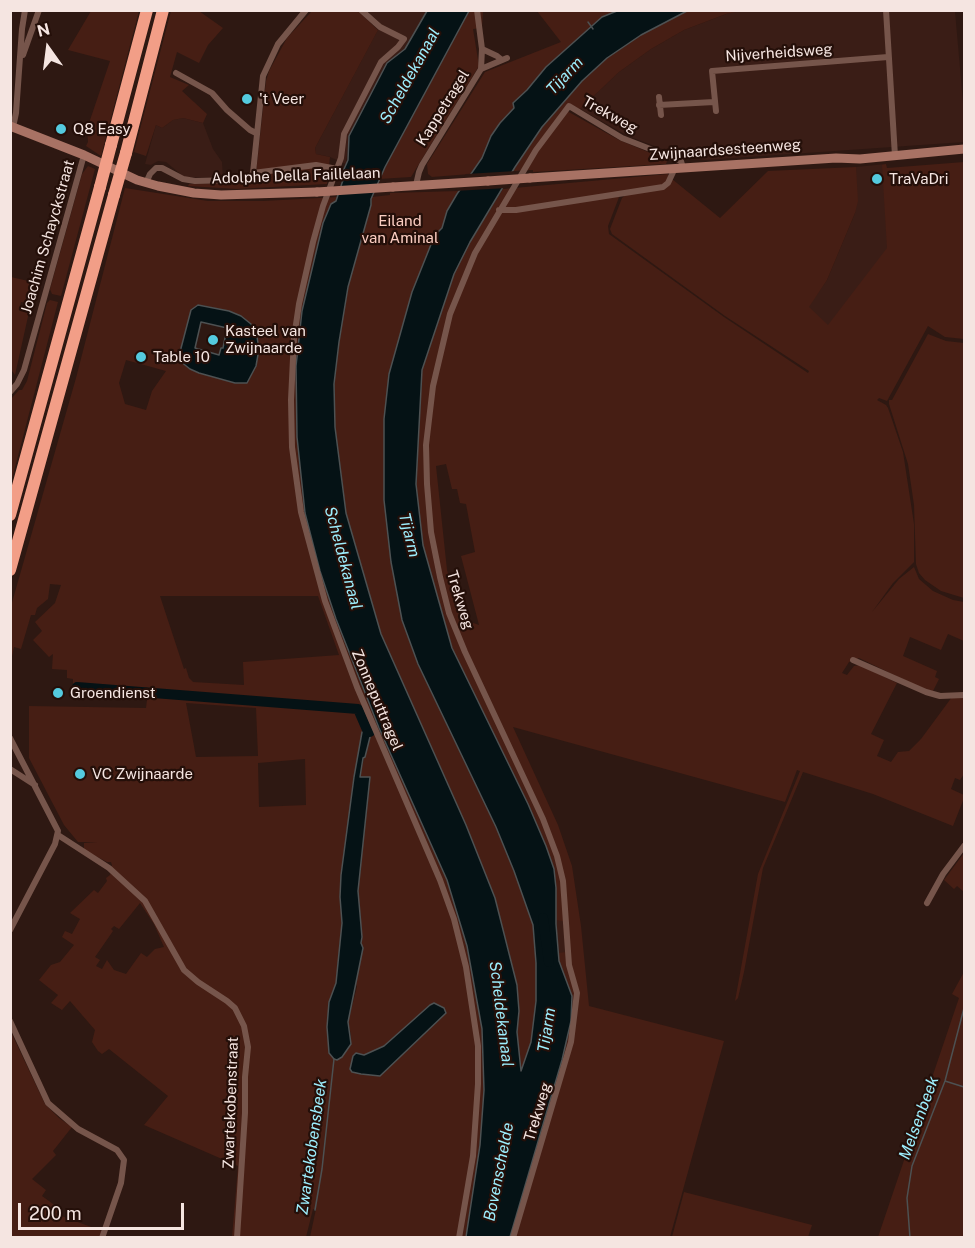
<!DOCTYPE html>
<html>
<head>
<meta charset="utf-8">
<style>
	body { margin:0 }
	#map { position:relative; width:975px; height:1248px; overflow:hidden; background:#2e1812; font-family:"Public Sans",sans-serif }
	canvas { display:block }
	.frame { position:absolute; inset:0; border:12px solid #f5e5e1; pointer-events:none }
	.north { position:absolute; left:18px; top:18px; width:60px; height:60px; -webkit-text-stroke:4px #240f09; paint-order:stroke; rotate:346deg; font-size:16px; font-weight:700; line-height:24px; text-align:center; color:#f5e5e1 }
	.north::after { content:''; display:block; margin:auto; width:21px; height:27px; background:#f5e5e1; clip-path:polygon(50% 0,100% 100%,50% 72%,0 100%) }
	.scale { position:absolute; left:18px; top:1203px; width:166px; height:27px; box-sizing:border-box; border:3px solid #f5e5e1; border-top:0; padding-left:8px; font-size:18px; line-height:21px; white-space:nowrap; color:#f5e5e1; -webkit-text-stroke:4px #240f09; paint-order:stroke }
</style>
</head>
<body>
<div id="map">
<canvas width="975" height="1248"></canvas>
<div class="frame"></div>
<div class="north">N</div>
<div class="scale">200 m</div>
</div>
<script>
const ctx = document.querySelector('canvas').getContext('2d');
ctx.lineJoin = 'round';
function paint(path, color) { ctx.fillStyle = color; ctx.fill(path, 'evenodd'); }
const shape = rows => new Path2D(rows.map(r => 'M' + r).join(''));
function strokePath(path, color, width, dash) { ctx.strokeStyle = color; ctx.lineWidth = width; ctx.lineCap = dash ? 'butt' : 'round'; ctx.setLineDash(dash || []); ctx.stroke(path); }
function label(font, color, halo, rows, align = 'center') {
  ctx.font = font + ' "Public Sans",sans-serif'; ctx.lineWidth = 4.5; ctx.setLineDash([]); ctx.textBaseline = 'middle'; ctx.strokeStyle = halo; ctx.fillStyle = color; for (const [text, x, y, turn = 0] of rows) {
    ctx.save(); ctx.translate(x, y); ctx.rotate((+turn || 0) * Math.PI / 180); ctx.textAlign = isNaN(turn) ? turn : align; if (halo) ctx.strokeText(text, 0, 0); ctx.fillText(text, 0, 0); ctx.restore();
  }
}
const built = shape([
	[740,10,955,11,964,114,964,142,705,160,673,153,628,136,580,109,619,72,651,49,684,30,726,14],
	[367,11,427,11,405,49,387,63,349,136,346,164,330,157,316,154,315,148,381,24],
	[183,118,203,123,213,149,222,162,223,178,184,177,166,162,158,161,151,165,145,164,156,125,162,128,173,120],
	[886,164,893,256,830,339,808,307,827,280,855,213,856,167],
	[556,920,563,920,566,953,558,953]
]);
const green = shape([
	[91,11,139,11,101,156,86,146,88,142,87,129,110,61,68,50],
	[171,11,199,11,223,28,208,45,199,63,177,52,170,77,189,85,182,91,207,114,203,123,183,118,173,120,162,128,156,125,146,156,134,152],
	[312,11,358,11,378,30,315,148,316,154,330,157,327,184,237,189,188,186,189,184,234,183,248,179,256,173,266,81,269,71,287,38],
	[469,11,483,11,482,28,473,29,479,66,411,177,379,179],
	[537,11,617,11,602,17,546,67,527,90,521,95,514,107,500,123,491,136,482,158,470,174,432,177,428,174,427,164,485,72,561,42],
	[687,11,740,11,726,14,684,30,651,49,619,72,580,109,569,108,567,111,619,140,665,159,667,161,666,164,533,172,533,170,513,171,542,127,582,81,607,58,641,35],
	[964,162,964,339,945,337,928,326,887,401,879,398,877,400,886,405,888,408,903,452,914,524,914,562,893,583,872,612,899,579,914,567,919,579,933,591,953,600,964,602,964,641,948,634,941,650,910,637,903,656,937,671,935,677,939,679,933,691,923,689,859,658,849,662,842,673,847,675,854,666,860,665,897,683,871,734,884,740,877,756,891,762,898,752,909,751,921,739,952,697,964,698,964,774,960,780,955,778,951,789,964,795,964,798,953,826,873,794,803,772,763,868,744,972,738,998,735,1001,758,874,800,771,797,770,785,802,513,727,558,825,572,866,581,926,589,1006,724,1041,670,1237,510,1237,562,1060,571,1021,572,996,559,961,558,953,566,952,563,921,556,920,556,888,554,869,546,846,528,804,452,648,423,545,416,484,422,370,454,274,470,242,503,189,668,174,668,181,664,185,621,192,608,226,609,234,724,317,808,373,809,371,725,316,612,234,610,229,622,198,627,194,665,187,672,179,720,218,768,171,856,167,858,201,855,213,827,280,809,307,828,325,887,248,882,165,886,164,887,168],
	[446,464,452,489,457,489,460,503,466,504,475,552,461,556,479,625,462,619,447,570,436,466],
	[88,166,95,169,61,296,52,294,50,289,82,174],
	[125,188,208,201,263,201,338,197,336,201,331,204,323,223,313,263,296,366,297,437,305,513,320,571,348,652,379,728,438,857,447,880,467,946,482,1029,484,1090,480,1145,466,1237,310,1237,316,1209,313,1209,306,1237,232,1237,238,1166,144,1125,168,1096,109,1049,102,1054,98,1051,92,1042,95,1030,70,1001,62,1010,51,1003,58,995,39,980,51,965,60,962,74,945,62,937,65,931,72,934,80,919,70,913,94,890,98,893,107,881,106,878,110,875,112,865,111,862,107,862,84,850,84,843,97,842,78,842,64,825,29,758,29,706,146,708,147,700,137,699,137,697,73,691,73,679,67,678,67,670,52,669,53,654,49,657,33,640,42,631,35,622,55,603,61,585,50,584,48,599,37,608,35,615,31,615,21,649,14,647,11,661,11,606,76,378],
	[202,305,229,311,259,349,256,366,247,383,235,383,199,373,190,369,180,361,180,352,183,342],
	[126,360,166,371,152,391,146,410,125,404,119,383],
	[160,596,318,596,339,655,243,662,244,685,193,682,189,678,186,668,184,669],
	[186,703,256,708,258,756,196,757],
	[363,732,368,732,368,740,360,777,370,777,358,891,362,937,356,983,357,987,348,1022,351,1035,342,1057,339,1058,327,1027,329,1002,336,983,342,923,340,897,341,875,354,777],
	[305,759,306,805,259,807,258,763],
	[140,903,154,924,164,947,155,949,147,957,141,953,126,974,114,970,107,960,102,969,96,966,100,960,95,957,113,931,111,929,114,926,119,929],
	[430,1005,446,1013,380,1076,350,1069,352,1061,384,1046],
	[458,191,447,211,442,229,432,242,412,292,389,374,391,562,402,620,418,664,496,827,514,871,533,925,536,963,536,1001,531,1042,521,1072,517,1032,519,1011,510,955,495,898,466,825,381,634,346,513,335,427,334,384,339,342,348,287,371,205,372,197,390,195,390,193],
	[11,277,41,284,36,300,32,304,21,302,19,310,29,312,15,375,10,368],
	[50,300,58,302,11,483,11,399,19,390,22,390,27,381,47,303],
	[928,334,946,341,964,343,964,598,941,591,925,580,919,573,916,564,914,505,908,464,889,404,889,400,892,400],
	[964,853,964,892,957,886,954,889,944,880],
	[964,972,964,1237,878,1237,959,998,952,994],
	[10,1030,45,1104,59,1118,72,1127,53,1151,56,1155,32,1179,46,1190,42,1196,60,1209,56,1214,102,1231,100,1237,11,1237],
	[684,1192,812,1225,808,1237,672,1237]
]);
const water = shape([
	[427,11,469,11,385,167,371,199,371,205,348,287,339,342,334,384,335,427,346,513,381,634,466,825,495,898,517,985,519,1011,517,1032,521,1071,531,1042,536,1001,536,963,533,925,514,871,496,827,418,664,402,620,391,562,384,500,384,419,389,374,412,292,432,242,437,233,442,228,447,211,457,194,482,158,491,136,500,123,514,108,513,103,527,90,546,67,602,17,617,11,687,11,641,35,607,58,582,81,542,127,515,167,470,242,454,274,422,370,416,484,423,545,452,648,528,804,546,846,554,869,556,888,556,924,559,961,572,996,571,1021,562,1060,510,1237,466,1237,480,1145,484,1090,482,1029,467,946,447,880,379,728,336,619,320,571,305,513,297,437,296,366,302,311,323,223,331,204,336,201,343,180,341,176,348,160,349,136,387,63,405,49,427,11],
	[198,305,229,311,241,316,251,324,257,337,259,349,256,366,247,383,235,383,199,373,190,369,180,361,180,352,191,310,198,305],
	[201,322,227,328,223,348,221,348,219,355,195,348,201,322],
	[362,732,368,732,370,737,365,757,363,758,360,777,370,777,358,891,362,937,361,943,363,948,348,1022,351,1044,342,1057,337,1060,334,1059,329,1053,327,1027,329,1002,336,983,342,923,340,897,341,875,354,777,362,732],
	[434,1003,444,1008,446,1013,380,1076,361,1074,352,1072,350,1069,353,1056,356,1053,364,1055,384,1046,430,1005,434,1003]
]);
const pier = shape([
	[516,171,507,188,455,191,466,174]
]);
const stream = shape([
	[588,22,593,29],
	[945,1081,964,1087],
	[315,1210,322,1169,334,1059],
	[910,1238,907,1198,912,1166,945,1081,964,1008]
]);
const river = shape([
	[77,687,358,709,368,732,370,732],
	[543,918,549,962]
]);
const street = shape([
	[361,10,380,27,404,39,398,47,381,62,344,134,341,158,323,206,313,242,299,304,294,338,291,400,292,447,301,512,325,601,357,687,440,880,454,919,466,967,478,1046,478,1084,473,1156,459,1238],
	[477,10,482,49,481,69],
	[886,10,895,156],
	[482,49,497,56,502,60],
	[23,55,39,10],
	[176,73,212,93,227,110,250,130,256,133],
	[659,97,661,115],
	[659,105,714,102],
	[716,111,712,71,888,57],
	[13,127,16,113,22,29,25,10],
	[253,173,263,76,278,44,306,10],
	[146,183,150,174,156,168,162,168,183,179,195,181,233,180,250,176,253,173,316,165,337,169],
	[416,185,419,172,422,165,481,69,507,58],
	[499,210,516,210,663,187,668,183,675,168],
	[10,392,17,384,24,370,84,155],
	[853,660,926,692,940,696,964,695],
	[10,738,58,831,55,844,10,930],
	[10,769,35,785],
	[58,835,109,868,145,901,184,970,198,982,227,1001,235,1008,244,1026,248,1047,245,1077,245,1113,237,1238],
	[927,903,943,874,964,846],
	[10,1021,48,1103,78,1129,117,1150,124,1160,121,1183,102,1238],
	[513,1238,571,1042,577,993,569,965,563,881,557,856,543,819,465,652,449,613,440,577,431,532,427,484,426,445,433,386,450,314,475,253,536,150,569,106,622,138,681,161,683,168]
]);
const secondary = shape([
	[10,126,84,155,137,180,158,186,194,193,221,195,317,192],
	[530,178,836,158,860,159,964,149],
	[393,187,488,181]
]);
const highway = shape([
	[111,145,147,10],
	[126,153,163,10],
	[10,515,100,187],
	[10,570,114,195]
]);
const secondaryBridge = shape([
	[488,181,530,178],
	[317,192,393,187]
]);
const highwayBridge = shape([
	[100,187,111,145],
	[114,195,126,153]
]);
const markers = [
	[247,99,6,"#54cade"],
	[61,129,6,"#54cade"],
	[877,179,6,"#54cade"],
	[213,340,6,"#54cade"],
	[141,357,6,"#54cade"],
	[58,693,6,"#54cade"],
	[80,774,6,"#54cade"]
];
const streetNames = [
	["Nijverheidsweg",779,53,-4],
	["Kappetragel",443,108,-58],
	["Trekweg",610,115,29],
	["Zwijnaardsesteenweg",725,150,-4],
	["Adolphe Della Faillelaan",296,176,-2],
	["Joachim Schayckstraat",48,237,-74],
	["Trekweg",460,600,73],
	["Zonneputtragel",377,700,67],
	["Zwartekobenstraat",231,1103,-88],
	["Trekweg",538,1112,-73]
];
const poiNames = [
	["'t Veer",259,99],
	["Q8 Easy",73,129],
	["TraVaDri",889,179],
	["Kasteel van",225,331],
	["Zwijnaarde",225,348],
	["Table 10",153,357],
	["Groendienst",70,693],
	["VC Zwijnaarde",92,774]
];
const parkNames = [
	["Eiland",400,221],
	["van Aminal",400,238]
];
const waterNames = [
	["Scheldekanaal",410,76,-61],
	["Tijarm",565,76,-47],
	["Tijarm",409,535,76],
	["Scheldekanaal",343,558,75],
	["Scheldekanaal",501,1014,83],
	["Tijarm",547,1030,-81],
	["Melsenbeek",919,1118,-70],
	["Zwartekobensbeek",312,1147,-82],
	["Bovenschelde",499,1172,-79]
];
paint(built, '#3a1d16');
paint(green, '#461e14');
paint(water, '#051215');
strokePath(water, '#4d5152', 1.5);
paint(pier, '#2e1812');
strokePath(stream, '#4d5152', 1.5);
strokePath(river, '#051215', 10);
strokePath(street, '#76554b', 6);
strokePath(secondary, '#a87264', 9);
strokePath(highway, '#f29e87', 12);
strokePath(secondaryBridge, '#a87264', 9);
strokePath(highwayBridge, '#f29e87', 12);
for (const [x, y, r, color] of markers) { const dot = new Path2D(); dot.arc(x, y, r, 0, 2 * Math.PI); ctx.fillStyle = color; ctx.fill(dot); strokePath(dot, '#240f09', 2); }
label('15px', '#f5e5e1', '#240f09', streetNames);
label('15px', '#f5e5e1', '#240f09', poiNames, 'left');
label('15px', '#facdc1', '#240f09', parkNames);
label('italic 16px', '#9deefd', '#240f09', waterNames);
</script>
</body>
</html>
